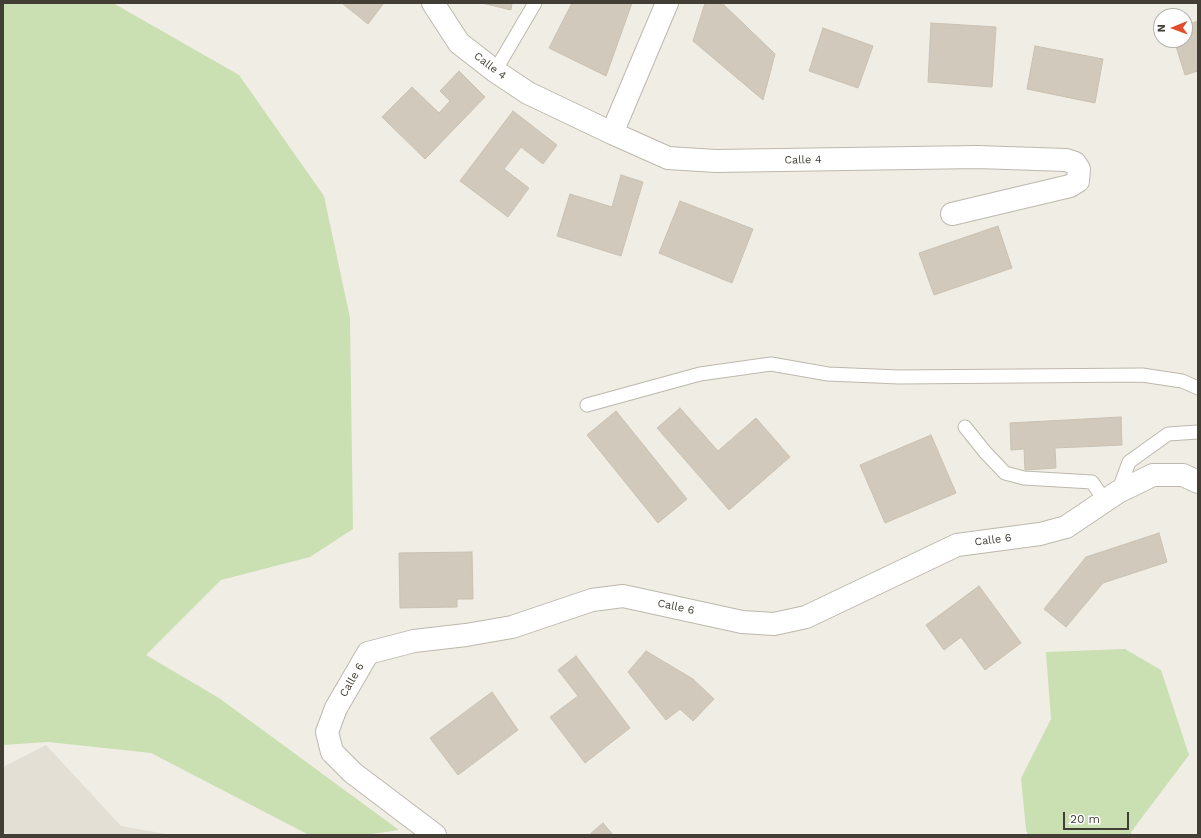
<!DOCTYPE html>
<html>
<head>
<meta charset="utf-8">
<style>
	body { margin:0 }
	#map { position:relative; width:1201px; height:838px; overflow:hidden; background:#f0ede5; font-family:"Work Sans",sans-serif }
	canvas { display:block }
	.frame { position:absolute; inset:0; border:4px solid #423e36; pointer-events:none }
	.north { position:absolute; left:1153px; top:8px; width:40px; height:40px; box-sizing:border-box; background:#fff; border:1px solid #b3b2af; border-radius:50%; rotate:269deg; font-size:11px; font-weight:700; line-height:16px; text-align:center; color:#423e36 }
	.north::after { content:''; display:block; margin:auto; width:14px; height:18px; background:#e04e2d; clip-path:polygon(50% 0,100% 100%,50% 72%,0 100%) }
	.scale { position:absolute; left:1063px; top:812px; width:66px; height:18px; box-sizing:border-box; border:2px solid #423e36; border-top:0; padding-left:5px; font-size:12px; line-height:14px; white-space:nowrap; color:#423e36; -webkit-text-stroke:3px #fff; paint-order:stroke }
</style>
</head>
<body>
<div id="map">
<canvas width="1201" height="838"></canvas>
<div class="frame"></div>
<div class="north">N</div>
<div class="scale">20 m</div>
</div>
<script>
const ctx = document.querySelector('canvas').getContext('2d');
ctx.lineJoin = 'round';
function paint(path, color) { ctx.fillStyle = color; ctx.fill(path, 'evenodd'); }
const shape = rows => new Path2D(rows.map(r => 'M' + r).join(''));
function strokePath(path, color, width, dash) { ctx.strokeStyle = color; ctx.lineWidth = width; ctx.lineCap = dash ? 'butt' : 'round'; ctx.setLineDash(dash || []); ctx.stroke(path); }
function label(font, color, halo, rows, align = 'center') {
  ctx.font = font + ' "Work Sans",sans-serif'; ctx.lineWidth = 3.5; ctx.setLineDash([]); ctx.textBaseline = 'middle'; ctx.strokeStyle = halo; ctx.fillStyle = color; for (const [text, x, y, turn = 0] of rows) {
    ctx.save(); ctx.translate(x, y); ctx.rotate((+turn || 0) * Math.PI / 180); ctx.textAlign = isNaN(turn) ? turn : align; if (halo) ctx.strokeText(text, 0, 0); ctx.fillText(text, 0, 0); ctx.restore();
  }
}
const residential = shape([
	[46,745,121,826,172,835,3,835,3,767]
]);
const green = shape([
	[3,3,113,3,239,75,324,196,350,318,353,529,310,557,221,580,146,655,219,698,399,830,365,835,309,835,151,753,48,742,3,745],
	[1125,649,1161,670,1189,755,1131,832,1131,835,1028,835,1026,830,1021,778,1051,719,1046,652]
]);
const building = shape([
	[343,3,384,3,368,24,343,4,343,3],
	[482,3,512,3,511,10,482,3],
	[572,3,632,3,606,76,549,48,572,3],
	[705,3,722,3,775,54,763,100,693,41,705,3],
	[1198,21,1198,71,1185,75,1174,40,1185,40,1185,25,1198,21],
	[931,23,996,27,992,87,928,82,931,23],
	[823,28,873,46,858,88,809,71,823,28],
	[1035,46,1103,59,1095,103,1027,89,1035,46],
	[459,71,485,97,425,159,382,117,412,87,439,113,450,101,440,91,459,71],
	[513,111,557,145,543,164,521,147,504,169,529,188,508,217,460,181,513,111],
	[621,175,643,182,621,256,557,236,570,194,612,207,621,175],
	[680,201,753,229,732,283,659,253,680,201],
	[998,226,1012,268,934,295,919,253,998,226],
	[680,408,718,451,756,418,790,457,729,510,657,428,680,408],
	[616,411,687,499,658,523,587,435,616,411],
	[1121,417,1122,445,1055,448,1056,468,1025,470,1024,449,1011,450,1010,423,1121,417],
	[931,435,956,493,885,523,860,465,931,435],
	[1159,533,1167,562,1103,583,1066,627,1044,609,1086,557,1159,533],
	[472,552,473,599,457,599,457,607,400,608,399,553,472,552],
	[979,586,1021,643,985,670,961,637,944,650,926,625,979,586],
	[646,651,693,679,714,699,693,721,680,709,666,720,628,672,646,651],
	[576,656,630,728,585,763,550,717,578,696,558,670,576,656],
	[492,692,518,730,458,775,430,738,492,692],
	[603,823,613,835,589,835,603,823]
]);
const lane = shape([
	[495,71,535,3],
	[587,405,700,374,771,364,828,374,899,377,1142,375,1182,381,1198,388],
	[965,427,985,452,1005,473,1024,478,1092,482,1105,501],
	[1118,492,1129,462,1168,434,1198,432]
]);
const street = shape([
	[433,3,459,43,495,71,528,93,612,133,668,158,716,161,977,157,1066,160,1075,163,1079,169,1078,181,1070,186,952,214],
	[612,133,667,3],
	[435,835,353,773,332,752,327,732,336,708,368,653,414,641,466,635,512,627,592,600,623,596,742,622,774,624,806,617,957,545,1040,534,1066,527,1118,492,1153,475,1183,475,1198,482]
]);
const streetNames = [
	["Calle 4",490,66,37],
	["Calle 4",803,160,-1],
	["Calle 6",993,540,-7],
	["Calle 6",676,607,12],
	["Calle 6",352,680,-60]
];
paint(residential, '#e4dfd4');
paint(green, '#cae0b3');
paint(building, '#d0c9bc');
strokePath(building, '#cac1b0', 1);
strokePath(lane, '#bdb8ac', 15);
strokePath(street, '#bdb8ac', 24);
strokePath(lane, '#fff', 13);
strokePath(street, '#fff', 22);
label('11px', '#423e36', '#fff', streetNames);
</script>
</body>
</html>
